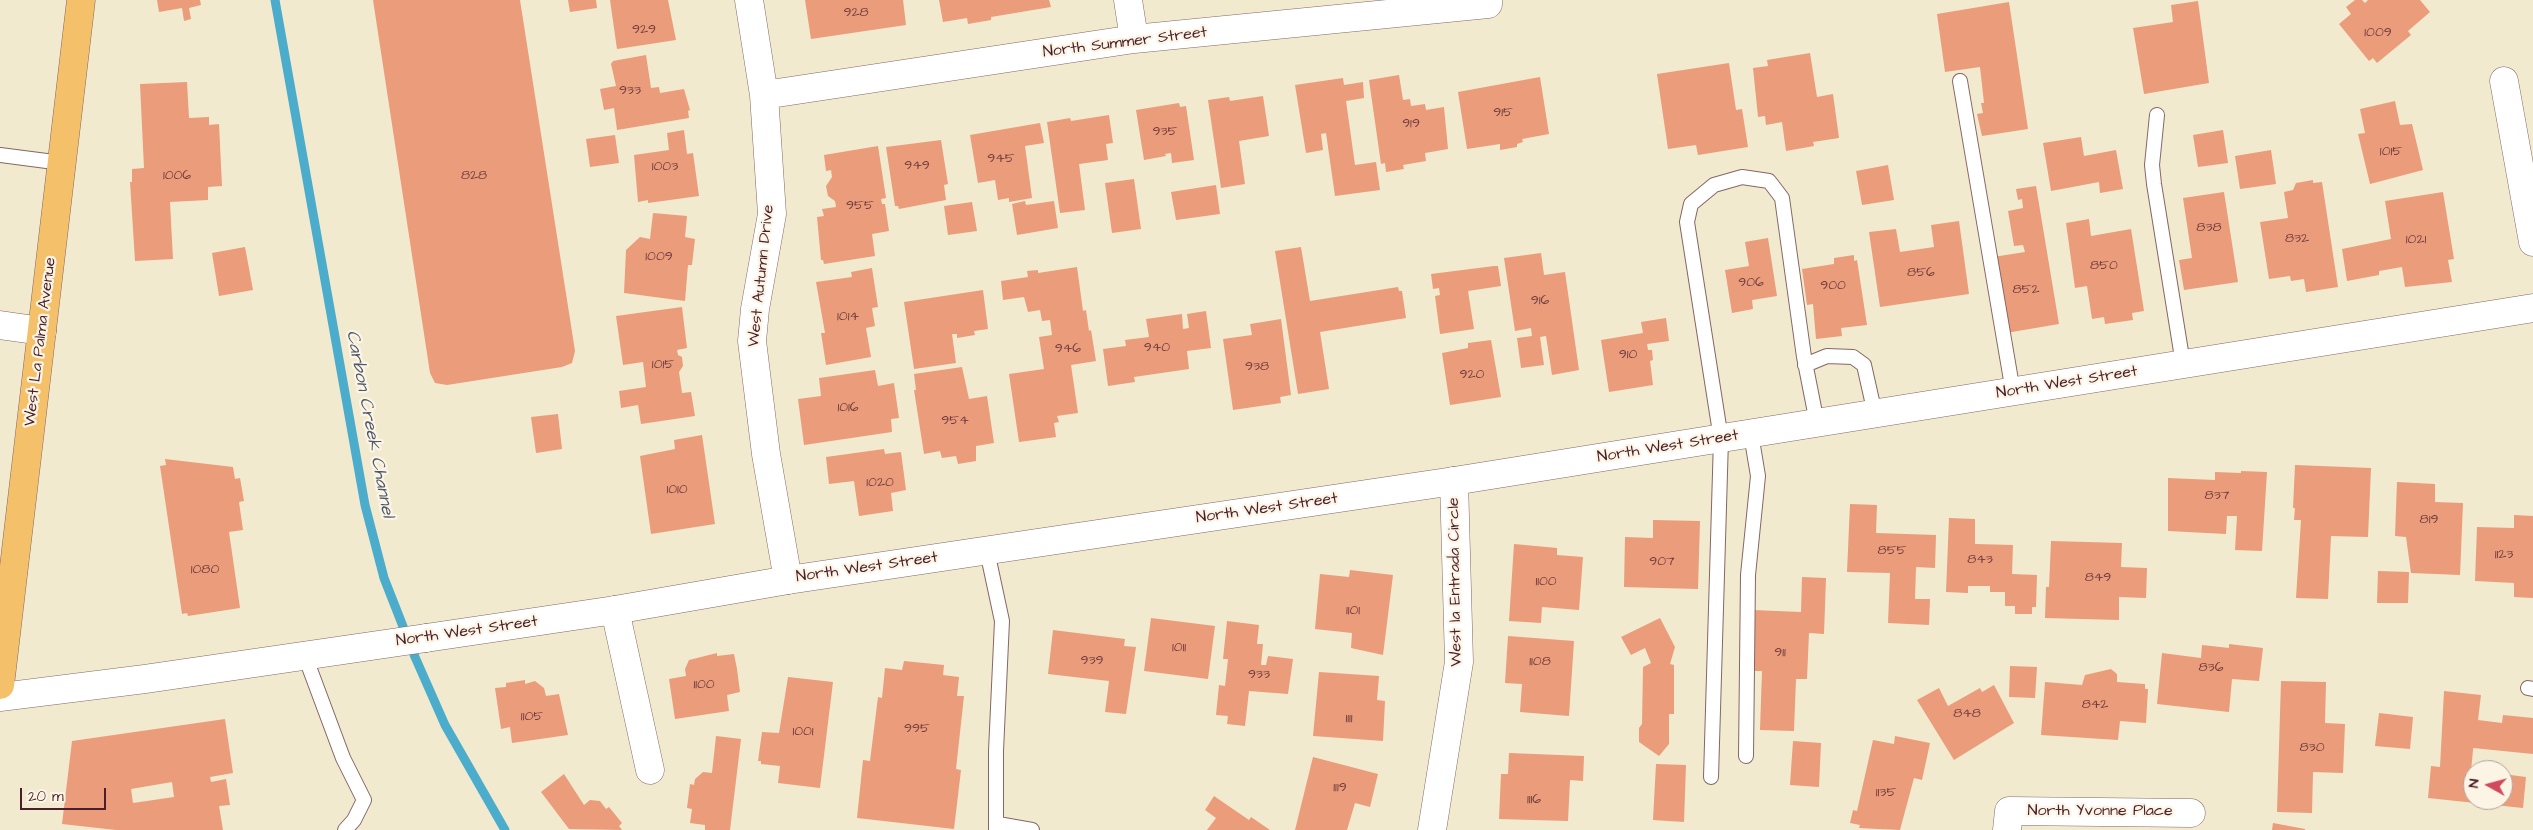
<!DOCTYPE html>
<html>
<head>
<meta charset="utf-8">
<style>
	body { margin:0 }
	#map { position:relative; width:2533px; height:830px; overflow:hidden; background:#f2eacf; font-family:"Architects Daughter",sans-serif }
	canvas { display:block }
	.north { position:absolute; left:2463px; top:760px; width:50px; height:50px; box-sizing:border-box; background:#fcf5e5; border:1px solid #b59f9b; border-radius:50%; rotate:277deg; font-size:14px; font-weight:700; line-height:20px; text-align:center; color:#4a1f2b }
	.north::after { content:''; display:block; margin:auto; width:18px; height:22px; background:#d1495b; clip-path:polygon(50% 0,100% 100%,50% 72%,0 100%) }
	.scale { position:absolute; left:20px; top:788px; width:86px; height:22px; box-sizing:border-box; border:2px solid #4a1f2b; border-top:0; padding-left:6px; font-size:15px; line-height:18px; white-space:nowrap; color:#4a1f2b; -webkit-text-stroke:4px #fcf5e5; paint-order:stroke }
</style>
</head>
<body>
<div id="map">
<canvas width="2533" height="830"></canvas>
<div class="north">N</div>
<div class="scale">20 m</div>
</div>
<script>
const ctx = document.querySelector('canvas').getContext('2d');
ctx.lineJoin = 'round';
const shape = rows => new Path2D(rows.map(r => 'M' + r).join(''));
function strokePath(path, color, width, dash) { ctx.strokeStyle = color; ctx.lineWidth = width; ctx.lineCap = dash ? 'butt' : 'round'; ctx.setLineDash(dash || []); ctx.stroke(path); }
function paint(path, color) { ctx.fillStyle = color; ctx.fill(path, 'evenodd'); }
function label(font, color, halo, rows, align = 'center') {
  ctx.font = font + ' "Architects Daughter",sans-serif'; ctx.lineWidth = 4.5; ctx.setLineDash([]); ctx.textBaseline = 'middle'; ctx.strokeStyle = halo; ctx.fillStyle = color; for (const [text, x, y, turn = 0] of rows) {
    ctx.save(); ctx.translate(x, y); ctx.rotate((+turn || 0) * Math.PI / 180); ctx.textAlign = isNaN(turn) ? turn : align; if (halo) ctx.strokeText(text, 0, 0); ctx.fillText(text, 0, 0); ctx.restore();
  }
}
const stream = shape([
	[275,0,365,505,384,578,415,657,445,725,505,830]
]);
const building = shape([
	[157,0,200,0,201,5,189,8,191,19,184,21,182,8,159,12],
	[373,0,520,0,575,351,572,363,562,367,447,385,435,383,430,373],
	[568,0,596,0,597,8,570,12],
	[610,0,668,0,676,40,617,49],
	[805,0,903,0,906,25,811,39],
	[939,0,1049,0,1051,7,991,17,991,20,968,24,967,18,943,22],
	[2355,0,2362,0,2365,3,2368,0,2420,0,2430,12,2408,31,2411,35,2377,63,2373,58,2369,61,2339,24,2351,14,2346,7],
	[2198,1,2209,83,2144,94,2133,28,2173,22,2171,5],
	[2009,2,2028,129,1982,136,1977,114,1983,113,1981,103,1984,103,1980,67,1945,72,1937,14],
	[1810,53,1817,97,1833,94,1839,138,1813,142,1814,146,1786,151,1782,122,1766,125,1765,116,1758,117,1753,68,1768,66,1767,60],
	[646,55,651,88,659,87,660,93,684,89,690,110,688,111,689,118,617,130,614,108,604,110,600,89,616,86,611,64,613,61],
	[1729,63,1736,110,1742,109,1748,147,1698,155,1696,145,1668,149,1657,74],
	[1399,75,1403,100,1410,99,1411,106,1425,104,1426,110,1444,107,1448,149,1425,153,1426,161,1403,165,1404,169,1386,172,1385,163,1381,164,1369,80],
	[1540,77,1549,134,1522,139,1523,142,1517,144,1517,147,1500,150,1500,144,1467,149,1458,92],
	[1343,78,1344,85,1363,82,1364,98,1346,101,1355,165,1376,162,1380,190,1335,196,1326,133,1321,134,1323,150,1306,153,1295,85],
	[187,82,189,118,209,117,209,125,219,124,222,186,208,187,208,200,170,202,173,259,135,261,130,182,132,182,132,169,144,168,140,84],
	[1263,96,1269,136,1239,141,1245,184,1221,188,1208,100,1229,97,1230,101],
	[2395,101,2400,125,2412,124,2423,170,2370,184,2358,134,2365,133,2360,109],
	[1179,103,1180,107,1186,106,1194,160,1172,163,1171,153,1165,154,1166,156,1144,160,1136,110],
	[1109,115,1113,143,1106,144,1108,160,1079,164,1085,210,1060,213,1047,122,1070,118,1071,121],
	[1040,123,1044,143,1025,146,1032,198,1009,202,1009,198,998,200,995,180,978,183,970,135],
	[684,130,687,154,693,153,699,196,648,203,648,200,638,202,634,155,669,150,667,133],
	[2223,130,2228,163,2198,167,2193,135],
	[615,135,619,163,590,167,586,139],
	[2081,137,2084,156,2116,150,2123,189,2100,193,2099,182,2051,191,2043,143],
	[941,140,948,184,944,185,946,200,899,209,898,206,895,206,886,147],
	[878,146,886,198,881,199,882,204,885,204,889,231,872,234,875,256,824,264,823,260,821,260,817,217,824,216,822,209,836,207,835,201,828,196,826,186,832,177,831,170,826,171,824,155],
	[2271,150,2276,184,2240,189,2235,156],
	[1888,165,1894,200,1862,205,1856,171],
	[1134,179,1141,229,1112,233,1105,183],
	[2313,180,2313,183,2322,182,2338,287,2306,292,2304,279,2291,281,2290,276,2269,279,2260,222,2288,218,2284,192,2293,190,2296,183],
	[1216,185,1220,214,1176,220,1171,192],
	[2036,186,2059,324,2006,333,1993,257,2025,252,2023,245,2014,246,2008,211,2023,208,2022,199,2018,200,2016,189],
	[2224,192,2238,282,2184,290,2179,260,2192,258,2183,198],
	[2443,192,2454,259,2448,260,2452,282,2405,287,2402,267,2379,271,2379,275,2347,281,2342,249,2391,239,2385,201],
	[1025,201,1026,205,1054,201,1058,228,1017,235,1012,204],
	[972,202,977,231,948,235,944,206],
	[653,213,687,216,685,237,695,239,692,265,688,265,685,301,624,293,626,250,640,237,650,239],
	[2089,219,2091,236,2131,229,2144,311,2132,313,2133,320,2105,324,2104,317,2092,319,2087,286,2075,288,2066,223],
	[1959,221,1969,294,1880,307,1869,232,1896,229,1900,252,1934,247,1931,225],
	[1768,238,1777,296,1752,300,1753,309,1732,313,1725,270,1749,266,1745,242],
	[245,247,253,290,219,296,212,253],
	[1301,247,1310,301,1398,287,1399,291,1402,291,1406,318,1320,332,1329,389,1298,394,1275,251],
	[1541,253,1544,275,1565,272,1579,370,1552,375,1546,336,1540,337,1544,365,1521,368,1517,338,1532,336,1531,328,1515,331,1504,258],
	[1854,255,1854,261,1857,260,1867,325,1841,328,1842,336,1816,339,1813,304,1807,305,1802,269,1834,264,1834,258],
	[1494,266,1498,266,1501,286,1468,291,1474,329,1440,334,1435,296,1440,295,1439,288,1433,289,1431,274],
	[1077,267,1083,311,1086,310,1089,331,1091,330,1096,361,1071,365,1078,413,1057,416,1059,422,1054,423,1056,437,1019,442,1009,374,1044,369,1039,337,1052,335,1050,320,1042,321,1040,310,1028,312,1024,297,1003,300,1001,281,1028,277,1027,271,1038,270,1038,273],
	[872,268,878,307,872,308,875,326,866,328,871,357,826,365,821,333,825,333,816,282,852,277,851,272],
	[983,290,988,329,974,331,975,335,957,338,957,334,952,334,956,363,914,369,904,302],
	[682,307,687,348,677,350,678,355,682,357,683,366,679,372,682,393,691,392,695,416,641,424,638,405,621,408,619,391,646,387,643,362,623,365,616,316],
	[1206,311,1211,348,1187,351,1189,369,1134,377,1135,382,1108,386,1103,349,1126,346,1125,340,1149,337,1146,319,1182,314,1183,329,1189,328,1187,314],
	[1666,318,1669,341,1647,344,1648,350,1652,350,1653,360,1650,361,1653,385,1609,392,1601,340,1643,333,1641,322],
	[1281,319,1291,395,1280,397,1281,403,1233,410,1223,339,1252,335,1250,324],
	[1491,340,1501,397,1450,405,1442,353,1468,348,1468,343],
	[962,367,969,399,987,396,994,443,976,446,976,461,958,464,956,456,942,458,940,451,924,454,914,390,916,390,914,374],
	[875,370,878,386,894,383,899,418,891,419,892,432,804,445,798,399,821,396,819,378],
	[558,414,562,449,536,453,531,417],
	[702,435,715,524,651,534,640,456,675,449,674,440],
	[884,449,885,454,901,452,906,490,891,493,893,511,859,516,854,481,829,484,826,457],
	[165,459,233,467,235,479,240,478,244,501,239,502,243,530,229,532,240,608,188,616,187,613,182,614,160,466,166,465],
	[2295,465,2371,468,2368,537,2331,536,2328,599,2296,598,2301,520,2294,520,2295,508,2293,508],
	[2241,471,2267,472,2262,551,2235,550,2237,516,2227,516,2226,534,2168,531,2168,478,2215,480,2215,472,2241,473],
	[2397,482,2435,484,2435,502,2463,503,2460,575,2411,573,2406,537,2395,536],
	[1850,504,1877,505,1876,533,1936,535,1935,568,1916,567,1915,599,1930,599,1929,625,1888,623,1890,573,1847,572],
	[2514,515,2533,516,2533,598,2514,597,2514,583,2475,581,2477,527,2514,528],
	[1949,518,1975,519,1975,544,2013,545,2012,574,2037,575,2036,607,2032,607,2032,614,2015,614,2015,606,2005,606,2005,592,1990,592,1990,586,1968,586,1968,593,1946,592],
	[1653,520,1700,521,1698,589,1624,587,1625,537,1653,538],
	[2051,541,2122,543,2121,567,2147,568,2146,598,2119,597,2119,620,2045,618,2046,587,2049,587],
	[1514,544,1557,548,1557,555,1583,557,1579,610,1542,607,1541,623,1509,621],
	[1350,570,1393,575,1383,655,1351,648,1352,633,1315,629,1320,574,1349,577],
	[2378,571,2409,572,2408,603,2377,603],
	[1802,577,1826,578,1824,634,1809,633,1807,679,1796,679,1794,731,1760,730,1762,671,1751,671,1753,610,1801,612],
	[1151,618,1215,626,1208,679,1144,671],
	[1660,618,1675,647,1670,664,1674,665,1674,714,1669,714,1669,744,1659,756,1639,742,1639,728,1642,724,1643,667,1651,663,1645,648,1631,655,1621,637],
	[1227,621,1259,625,1257,644,1263,644,1261,665,1266,665,1268,656,1293,659,1288,694,1249,691,1245,726,1227,724,1228,716,1216,715,1219,685,1225,686,1228,659,1223,659],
	[1053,630,1125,639,1124,646,1136,647,1126,714,1105,712,1109,681,1048,674],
	[1508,636,1574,641,1569,716,1520,712,1522,684,1505,683],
	[2229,644,2263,648,2259,681,2232,679,2229,712,2157,704,2162,653,2201,658,2202,645,2229,648],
	[717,653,717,656,734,654,737,669,740,692,727,695,729,711,675,719,669,679,686,676,685,669,689,660],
	[904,661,944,665,943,675,959,677,957,696,964,696,956,769,961,770,954,829,857,818,863,760,870,761,878,697,882,698,885,668,902,670],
	[2010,666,2037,667,2035,698,2009,697],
	[2111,669,2117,674,2117,682,2145,684,2145,689,2148,689,2146,723,2120,721,2118,740,2041,735,2045,682,2082,685,2085,675],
	[1319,672,1379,676,1377,700,1385,701,1383,741,1313,736],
	[788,677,833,682,820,788,778,783,780,766,761,764,761,761,758,761,762,732,779,733],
	[525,680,525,684,535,681,544,688,546,696,559,694,568,735,512,743,510,727,501,729,495,688,506,687,506,683],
	[2281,681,2326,682,2325,723,2345,724,2343,773,2313,772,2312,813,2277,812],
	[1994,685,2014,723,1954,760,1917,700,1939,688,1948,706,1980,688,1982,692],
	[2444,691,2481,695,2478,720,2502,723,2503,715,2533,718,2533,754,2473,748,2473,750,2471,771,2473,771,2473,800,2503,800,2503,774,2526,777,2523,808,2428,798,2431,766,2440,767],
	[2379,713,2413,717,2410,749,2375,746],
	[225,719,233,773,210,777,211,782,226,779,230,805,219,806,223,830,116,830,62,824,72,741],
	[172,782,174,797,133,803,131,789],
	[716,736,741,739,730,830,705,830,705,825,690,823,692,809,687,808,690,784,694,785,695,779,703,772,712,773],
	[1895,736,1930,743,1922,780,1914,778,1900,830,1859,828,1860,825,1850,823,1853,810,1857,811,1873,740,1894,744],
	[1793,741,1821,743,1819,787,1790,785],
	[1509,753,1584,756,1583,781,1570,780,1568,821,1499,819,1501,774,1508,774],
	[1313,757,1378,774,1370,807,1355,803,1347,830,1295,830],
	[1656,764,1686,765,1684,822,1653,820],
	[564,774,584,805,590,800,600,801,606,809,609,807,622,823,619,826,622,830,569,829,541,792],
	[1214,796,1249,820,1251,817,1270,830,1207,830,1216,818,1205,810],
	[2273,823,2305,829,2305,830,2272,830]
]);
const service = shape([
	[1960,81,2013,392],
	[2157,115,2152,165,2154,184,2183,364],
	[0,155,62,163],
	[1805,365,1827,356,1853,357,1864,365,1875,414],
	[987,551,1002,621,996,751,996,830],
	[305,656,343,758,364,800,354,820,345,830],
	[2528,688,2533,689],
	[1746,756,1748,575,1758,476,1751,434],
	[1711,777,1721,439,1687,222,1691,204,1714,185,1742,177,1769,181,1782,198,1804,357,1817,423],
	[998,824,1032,830]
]);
const minor = shape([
	[749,0,764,95,772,214,755,309,752,341,766,454,788,580],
	[1128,0,1134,39],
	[2504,81,2533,242],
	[764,95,1134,39,1488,4,1488,0],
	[0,325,42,331],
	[615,610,650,770],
	[0,697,145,679,426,638],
	[1432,830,1459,662,1454,481],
	[2007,830,2009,811,2191,813]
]);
const tertiary = shape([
	[426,638,615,610,788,580,1454,481,2533,308]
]);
const primary = shape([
	[0,685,81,0]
]);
const numberNames = [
	["928",856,13],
	["929",644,30],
	["1009",2378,33],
	["933",630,91],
	["915",1503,113],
	["919",1411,124],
	["935",1165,132],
	["1015",2391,152],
	["945",1001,159],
	["949",917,166],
	["1003",665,167],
	["1006",177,176],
	["828",474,176],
	["955",860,206],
	["838",2209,228],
	["832",2297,239],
	["1021",2416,240],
	["1009",659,257],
	["850",2104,266],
	["856",1921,273],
	["906",1751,283],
	["900",1833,286],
	["852",2026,290],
	["916",1540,301],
	["1014",848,317],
	["940",1157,348],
	["946",1068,349],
	["910",1628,355],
	["1015",663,365],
	["938",1257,367],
	["920",1472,375],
	["1016",848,408],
	["954",955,421],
	["1020",880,483],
	["1010",677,490],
	["837",2217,496],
	["819",2429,520],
	["855",1892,551],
	["1123",2504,555],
	["843",1980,560],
	["907",1662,562],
	["1080",205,570],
	["849",2098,578],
	["1100",1546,582],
	["1101",1353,611],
	["1011",1179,648],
	["911",1780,653],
	["939",1092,661],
	["1108",1540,662],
	["836",2211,668],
	["933",1259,675],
	["1100",704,685],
	["842",2095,705],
	["848",1967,714],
	["1105",532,717],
	["1111",1349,719],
	["995",917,729],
	["1001",803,732],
	["830",2312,748],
	["1119",1340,788],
	["1135",1886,793],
	["1116",1534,800]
];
const streetNames = [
	["North Summer Street",1125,43,-7],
	["West Autumn Drive",762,276,-84],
	["West La Palma Avenue",41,342,-83],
	["North West Street",2067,383,-9],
	["North West Street",1668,447,-9],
	["North West Street",1267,509,-8],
	["North West Street",867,568,-8],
	["West la Entrada Circle",1456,582,-91],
	["North West Street",467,632,-8],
	["North Yvonne Place",2100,812]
];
const waterNames = [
	["Carbon Creek Channel",369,424,79]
];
strokePath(stream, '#4caccb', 9);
paint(building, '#ea9c7b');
strokePath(service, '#856664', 16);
strokePath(minor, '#856664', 29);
strokePath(tertiary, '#856664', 29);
strokePath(primary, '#856664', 29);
strokePath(service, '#fff', 14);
strokePath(minor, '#fff', 28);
strokePath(tertiary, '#fff', 28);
strokePath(primary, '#f4c16a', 28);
label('14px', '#723e3f', null, numberNames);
label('16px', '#4a1f2b', '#fcf5e5', streetNames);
label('italic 18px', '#4b576b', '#fcf5e5', waterNames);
</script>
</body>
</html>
